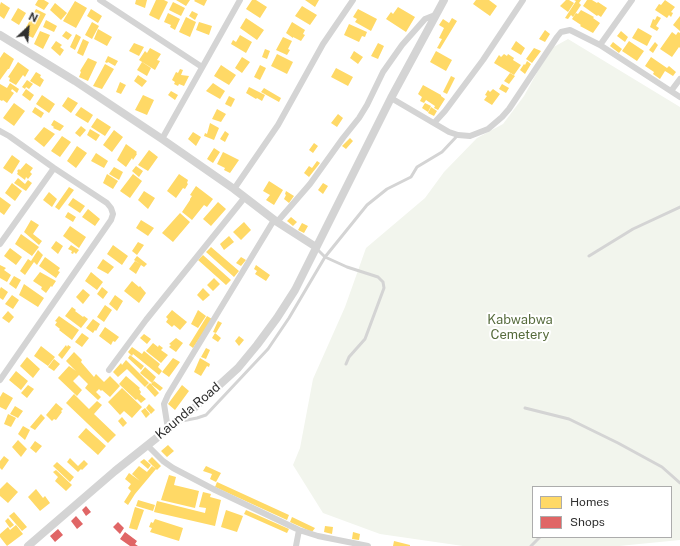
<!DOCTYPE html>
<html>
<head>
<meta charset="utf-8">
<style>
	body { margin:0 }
	#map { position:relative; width:680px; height:546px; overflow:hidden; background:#fff; font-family:"Public Sans",sans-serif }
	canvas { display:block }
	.legend { position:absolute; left:532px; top:486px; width:140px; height:52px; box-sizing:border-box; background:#fff; border:1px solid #acacac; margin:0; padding:5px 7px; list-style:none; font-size:12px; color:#303030 }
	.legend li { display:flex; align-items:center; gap:8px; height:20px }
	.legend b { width:20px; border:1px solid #acacac }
	.north { position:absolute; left:8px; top:8px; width:40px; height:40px; -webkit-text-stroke:3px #fff; paint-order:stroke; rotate:26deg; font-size:11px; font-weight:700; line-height:16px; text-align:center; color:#303030 }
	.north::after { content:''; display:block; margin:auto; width:14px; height:18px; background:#303030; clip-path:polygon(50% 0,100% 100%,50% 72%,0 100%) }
</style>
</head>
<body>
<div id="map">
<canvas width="680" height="546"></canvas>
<ul class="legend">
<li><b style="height:11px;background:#ffd966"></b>Homes</li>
<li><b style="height:11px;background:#e06666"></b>Shops</li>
</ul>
<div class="north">N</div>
</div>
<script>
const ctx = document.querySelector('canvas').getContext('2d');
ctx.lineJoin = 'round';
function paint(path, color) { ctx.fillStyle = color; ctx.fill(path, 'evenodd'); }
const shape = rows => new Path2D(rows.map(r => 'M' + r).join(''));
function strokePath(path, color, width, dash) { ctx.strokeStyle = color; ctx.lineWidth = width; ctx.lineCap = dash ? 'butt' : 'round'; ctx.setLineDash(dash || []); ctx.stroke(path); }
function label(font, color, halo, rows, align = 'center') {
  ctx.font = font + ' "Public Sans",sans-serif'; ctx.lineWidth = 4; ctx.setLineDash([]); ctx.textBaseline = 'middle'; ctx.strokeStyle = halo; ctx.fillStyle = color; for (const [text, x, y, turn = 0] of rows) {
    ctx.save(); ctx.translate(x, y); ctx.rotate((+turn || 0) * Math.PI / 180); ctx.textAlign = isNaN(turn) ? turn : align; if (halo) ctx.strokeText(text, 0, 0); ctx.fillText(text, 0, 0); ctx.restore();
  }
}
const green = shape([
	[568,39,680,107,680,540,619,546,463,546,380,534,323,513,293,465,300,448,313,379,345,307,366,248,425,198,444,172,477,138,503,124,524,96,550,49],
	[533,487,671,487,671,537,533,537]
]);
const homes = shape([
	[38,0,44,0,49,3,44,10,35,5],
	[136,0,147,0,145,8,135,4],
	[156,0,164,0,168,2,159,20,149,15],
	[176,0,190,0,186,6],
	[195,0,207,0,204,6,194,1],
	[252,0,256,0,267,7,260,18,246,9],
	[305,0,319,0,315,7],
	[476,0,489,0,497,6,490,16,473,4],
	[566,0,569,0,574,3,568,12,560,6],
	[574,0,581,0,579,3,581,5,573,17,571,15,568,19,565,18,576,1],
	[587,0,592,0,597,3,598,2,607,8,601,17,598,15,597,16,583,6],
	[665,0,675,7,671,12,673,13,671,17,669,15,667,18,655,10,659,4,661,5],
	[75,1,87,8,76,28,63,21],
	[1,2,10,8,4,19,0,16,0,5],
	[173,2,185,8,181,16,169,10],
	[55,3,67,13,61,20,50,10],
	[302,6,317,15,310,25,295,16],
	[398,7,415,17,406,32,386,19,391,12,393,14],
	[18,8,26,13,19,25,11,20],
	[36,9,46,14,33,38,23,33],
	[91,9,102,16,98,23,87,16],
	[358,9,377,19,371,31,355,22,357,19,353,17],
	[581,10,594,17,593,18,600,23,593,33,580,26,581,25,572,19,576,13,578,14],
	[192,11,198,14,195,20,189,16],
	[168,13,180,19,175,30,170,27,171,25,164,22],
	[657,16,661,18,656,26,659,28,657,31,650,27,653,19,655,20],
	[680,16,680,31,673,25],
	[186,17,196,22,190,37,179,32],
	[246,18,264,30,257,40,240,28],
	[452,18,457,21,440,49,437,48,442,39,439,38,444,28,439,25,443,19,449,23],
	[46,20,57,26,54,32,43,27],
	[92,22,99,26,92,39,85,35],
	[199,22,212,26,209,35,196,30],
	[292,22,305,30,303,34,305,35,301,41,293,37,293,38,286,33],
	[349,24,367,32,365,37,362,36,359,42,344,35],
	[638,28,652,36,647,46,632,38],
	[98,29,112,37,107,46,94,39],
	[545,30,550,34,545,42,539,39],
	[40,31,50,35,43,49,34,44],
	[66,31,72,35,68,40,62,36],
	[621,31,628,37,625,42,617,36],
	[672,32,676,35,678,32,680,33,680,48,679,47,672,57,660,49],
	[76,34,81,37,75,50,70,47],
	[240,35,252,42,246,53,231,44,233,40,236,42],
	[283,37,292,41,288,49,290,50,287,55,276,50],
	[83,39,89,42,83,56,77,53],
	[56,41,62,45,60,47,64,50,60,56,51,48],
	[516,41,525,48,521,55,511,49],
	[629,41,644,51,637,61,622,51],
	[613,42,622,49,619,53,610,46],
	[655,42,658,45,653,53,649,50],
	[134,43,144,47,139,56,129,51],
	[378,43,384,46,378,59,371,56],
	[150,48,161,54,157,60,160,61,155,70,139,60,145,51,147,53],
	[534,48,541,51,532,63,526,59],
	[265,49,270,51,267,59,262,57],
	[354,51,363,57,358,64,350,58],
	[436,51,452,60,446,71,430,62],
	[4,52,14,59,9,69,8,69,0,80,0,58],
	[277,54,293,62,287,74,271,66],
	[504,54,507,56,508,54,514,58,513,60,521,65,514,75,494,63,499,55,501,57],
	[108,56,118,61,115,66,108,62,107,63,105,62],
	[242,57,250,62,242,73,235,68],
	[651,57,667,68,669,66,676,72,673,76,665,71,660,79,653,74,654,72,645,66],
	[88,58,97,62,88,81,79,77,81,72,80,71],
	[527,61,531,64,525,74,520,70,524,64,525,65],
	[18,62,29,70,25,77,23,75,16,85,9,81,10,78,8,77],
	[142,62,151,68,147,76,137,70],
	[105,64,114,69,102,89,93,86],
	[221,65,236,75,229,85,214,76],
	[260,65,266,68,260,80,254,77],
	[336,68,353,77,348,86,331,77],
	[180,69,183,70,181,75,189,76,184,86,179,84,178,86,174,84,175,82,172,80,176,72,178,73],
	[36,72,41,75,40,77,44,80,40,87,30,81],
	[510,73,515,76,509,84,504,81],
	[138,75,147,81,142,87,134,81],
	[451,76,455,78,447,94,443,92],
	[27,80,33,84,29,89,26,87,25,89,22,87],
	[120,82,126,85,121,94,116,92],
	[10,83,19,89,17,93,12,89,11,91,14,93,7,103,3,100,2,101,0,100,0,84,7,88],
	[213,83,225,91,220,99,206,91],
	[502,84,509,88,506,93,499,89],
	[423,85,441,95,441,96,445,99,438,110,434,108,435,106,426,100,424,103,420,101,422,97,418,94],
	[249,87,265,95,262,101,257,98,256,99,246,93],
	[264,88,281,98,279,102,261,92],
	[26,89,34,95,30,101,22,95],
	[493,89,500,94,492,105,484,100,487,96,485,95,488,90,490,92],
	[171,91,178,95,175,100,168,95],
	[42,95,55,104,49,113,36,104],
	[143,95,154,100,147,115,135,110],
	[229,96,235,99,231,107,225,104],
	[68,97,78,103,71,113,62,106],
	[14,103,25,111,14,126,3,118],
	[425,103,431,106,428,112,422,108],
	[35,107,44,113,41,118,32,112],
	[81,107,93,115,88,123,75,115],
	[431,107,437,111,434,116,428,113],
	[217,109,226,114,221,122,212,119],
	[338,114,343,118,337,127,331,123],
	[97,118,111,127,105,136,91,127],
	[54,120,64,126,60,131,53,128,54,127,51,125],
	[210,123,219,128,214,140,204,136,205,133,207,134],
	[81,126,86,130,80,137,75,133],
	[44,127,55,134,44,147,34,139],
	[90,129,100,135,96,141,87,135],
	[114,130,123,137,112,152,103,145],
	[225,131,229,134,225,142,220,139],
	[193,132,201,137,196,146,188,139],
	[62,136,71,142,60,157,51,151],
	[350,138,353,141,346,149,342,146],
	[314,143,318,146,313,153,309,150],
	[126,144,137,152,136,153,137,154,133,160,132,158,126,167,117,160],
	[77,146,87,153,76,168,67,161],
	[214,148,220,152,213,163,207,159],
	[149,150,158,157,148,171,138,165],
	[223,152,239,160,230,173,224,170,225,168,217,164],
	[96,153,108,161,104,168,91,161],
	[12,155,20,161,12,174,3,168],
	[317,161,320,163,309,177,304,173,309,166,312,168],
	[26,163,33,168,30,172,32,174,28,179,26,177,25,180,17,174,18,172,17,171,19,169,20,170],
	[136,166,143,171,139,177,132,171],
	[114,167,123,172,119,180,109,174],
	[107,174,118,181,113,189,103,183],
	[133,174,142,181,130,198,120,191],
	[179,174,188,180,187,183,188,184,185,189,183,188,176,198,167,191],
	[18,178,25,184,28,180,32,183,26,191,14,183],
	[269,181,283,190,274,205,266,200,270,195,263,191],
	[12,183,22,191,15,201,5,193],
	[323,183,328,186,323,194,318,190],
	[196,186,213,199,207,207,204,205,192,220,182,212,190,200,190,199,192,196,190,195],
	[69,187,74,190,59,210,55,207],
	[144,191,155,198,148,209,138,200],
	[286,191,294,196,289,203,284,199,286,195,285,194],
	[49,192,57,199,52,207,43,200],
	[0,197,11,205,4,215,0,212],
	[73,198,85,206,80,213,68,205],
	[218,202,226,209,211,226,203,219],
	[88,209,100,219,95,226,82,217],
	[68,212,76,217,73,222,65,217],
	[180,213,190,222,173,242,162,233],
	[291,217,297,222,293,226,287,221],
	[31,220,39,225,33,234,42,241,39,245,24,232],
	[141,220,154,228,148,236,136,228],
	[244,222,251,230,241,240,233,232],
	[302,223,308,226,304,233,298,230],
	[70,226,86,237,79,248,63,236],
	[21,234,39,247,32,256,15,244],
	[229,236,234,242,224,250,220,244],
	[56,241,63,246,58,254,51,248],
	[138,242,144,245,137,255,132,251],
	[71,245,79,250,76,254,74,252,73,254,71,253,72,251,68,249],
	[113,245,128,256,122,265,107,254],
	[211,247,239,271,234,277,206,252],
	[10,248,22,257,16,265,4,256],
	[38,250,43,255,37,265,34,262,25,275,20,271,28,259,31,261],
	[203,255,231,280,226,285,198,260],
	[137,256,147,264,144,267,141,265,136,274,129,269,135,261,140,264,134,260],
	[45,257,60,268,58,271,60,272,56,278,39,266],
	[241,257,246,260,241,266,236,263],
	[103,259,114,267,108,274,97,268],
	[0,265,6,268,4,270,11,275,7,282,0,278],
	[256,265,270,275,266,281,255,274,257,271,254,269],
	[40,272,56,281,52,287,51,286,46,293,41,289,42,287,33,281],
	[91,272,103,282,97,290,85,281],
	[14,276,21,280,16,289,9,284],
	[214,278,220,284,213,291,207,285],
	[132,281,139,287,140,286,146,293,139,303,124,291],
	[24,284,44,298,38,307,19,295],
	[1,287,8,292,3,300,0,298,0,289],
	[102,287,108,292,103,299,97,294],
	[203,288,210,295,203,301,197,295],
	[83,289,90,295,83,304,76,297],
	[12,295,19,300,13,309,5,304],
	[115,295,123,301,117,311,109,304],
	[105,305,112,310,104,322,97,317],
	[72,307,76,310,75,311,83,317,84,316,88,319,81,328,65,316],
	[172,310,187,322,180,330,174,325,172,327,166,322,168,319,166,317],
	[198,310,206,316,198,328,191,324],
	[8,311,14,317,9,323,2,318],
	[59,316,79,330,72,340,59,330,60,329,55,325,57,322,55,321],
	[207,316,212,319,193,348,189,345],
	[93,319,100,324,96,331,95,330,93,333,86,328],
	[218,321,222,323,216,333,213,332],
	[105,327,119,337,115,342,113,341,111,345,99,336],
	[82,333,89,338,82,347,75,342],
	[215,333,221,338,218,342,212,338],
	[144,334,151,339,147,344,140,338],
	[239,336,244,340,239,346,235,341],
	[176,338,183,343,176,352,169,347,171,345,169,344],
	[153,343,158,347,159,345,163,348,161,350,168,355,161,363,146,351],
	[66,345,67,347,68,345,71,347,62,359,58,355],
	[41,346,55,357,48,366,34,356],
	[132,347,142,354,144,351,160,364,158,367,162,371,159,375,133,354,132,356,128,352],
	[206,348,210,350,206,359,201,357],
	[74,352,82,360,81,362,94,377,96,374,104,382,110,376,120,386,110,397,102,390,101,391,99,389,96,392,101,397,98,400,85,388,88,384,79,375,73,381,82,390,77,396,58,378,69,366,76,371,66,361],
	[130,355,144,366,141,370,128,358],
	[27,357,40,369,33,378,20,366],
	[173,358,180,362,169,377,162,372],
	[200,358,210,364,209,367,207,366,201,376,194,372],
	[54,359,60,364,54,371,48,367],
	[126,360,149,383,145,387,127,369,118,377,113,372,121,363,122,365],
	[145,367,156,377,152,383,140,373],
	[16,371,28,381,21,390,9,380],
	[126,376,140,388,139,389,141,392,140,394,146,399,141,403,137,399,136,400,119,384],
	[154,381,163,388,160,391,151,384],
	[150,383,159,393,155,397,146,387],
	[28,385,34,389,27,398,21,393],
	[182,385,189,391,175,410,168,404],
	[122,388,142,407,132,418,124,411,120,415,108,402],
	[3,392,13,398,6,410,0,407,0,397],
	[74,394,89,409,97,401,102,405,94,414,116,435,108,443,66,403],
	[56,403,63,409,61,411,62,412,56,420,54,419,52,421,46,415],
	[149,404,155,410,151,414,146,408],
	[15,406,23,411,18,418,10,414],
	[145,408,150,414,146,418,141,411],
	[8,414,16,418,11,427,4,424],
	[41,414,45,418,35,430,30,427],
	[122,417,127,423,123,427,118,421],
	[23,426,30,430,25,440,18,434],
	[86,428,106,446,98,455,78,437],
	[18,440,27,449,21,457,12,447],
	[35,441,42,446,36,453,30,448],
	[168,445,174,451,167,457,161,451],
	[4,456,9,460,2,470,0,468,0,461],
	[152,457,161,466,157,470,148,461],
	[70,458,78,466,84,460,88,464,82,470,81,469,78,472,67,462],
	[144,459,151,465,148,469,140,462],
	[57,462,74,477,70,482,53,466],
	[139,466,147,472,152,466,156,469,135,494,128,505,124,502,131,491,128,488,131,484,125,479,129,473,140,481,132,474],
	[206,466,221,473,216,482,210,479,212,474,203,471],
	[56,470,72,485,66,491,55,481,58,477,53,472],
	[169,475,176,477,174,485,199,491,195,508,161,500],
	[7,482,18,492,8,503,0,496,0,489],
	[217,482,289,515,287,520,215,487],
	[36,489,43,498,45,496,50,503,40,511,28,497],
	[203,492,211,494,210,497,221,500,215,526,154,512,157,501,205,513,206,508,199,507],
	[138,500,155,505,153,511,136,506],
	[135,507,144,510,137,530,129,528],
	[226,510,243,516,237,532,221,527],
	[246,510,289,529,287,533,244,514],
	[14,512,27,527,22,531,9,516],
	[292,517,315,528,312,532,290,522],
	[8,518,14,525,10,528,5,521],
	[155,519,183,528,179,541,150,532,152,528,149,527,151,522,153,523],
	[16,525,23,534,7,546,0,537,0,534,8,527,10,530],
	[325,526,333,527,332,534,324,532],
	[353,532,360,534,359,540,352,539],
	[394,541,410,545,410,546,393,546]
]);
const shops = shape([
	[86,506,91,512,86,516,82,510],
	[76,516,83,524,77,529,71,521],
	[118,522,124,528,120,534,113,527],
	[58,529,63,535,55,542,50,536],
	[125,532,137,541,135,544,138,546,130,546,120,539]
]);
const service = shape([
	[317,249,325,257,347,267,378,277,383,282,384,288,365,339,349,357,346,364],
	[589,256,633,229,680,207],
	[525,408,569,419,618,443,662,467,680,483],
	[182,421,197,418,206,415,268,349,289,318,325,257,367,205,387,189,411,177,417,167,442,152,458,135],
	[531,546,540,537]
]);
const minor = shape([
	[100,0,202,67],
	[600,45,632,0],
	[671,91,680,79],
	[391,98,449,132,458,135,470,136,488,129,502,117,509,109,557,37,561,32,570,30,600,45,680,97],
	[434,123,445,111,483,60,523,0],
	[0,131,9,136,54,168,107,203,111,208,113,214,111,220,0,380],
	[162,139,240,0],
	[234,189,278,125,323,44,353,0],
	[277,222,310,184,343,138,359,118,367,105,383,72,402,45,425,19,435,15],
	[0,244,54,168],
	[109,370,146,320,245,197],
	[168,429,164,404,168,395,274,220],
	[147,445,163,461,173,468,215,490,299,530,318,536,368,546],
	[296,546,299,530]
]);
const tertiary = shape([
	[0,35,75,81,162,139,234,189,277,222,316,247],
	[28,546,115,471,193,409,238,368,257,345,277,318,295,290,391,98,444,0]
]);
const parkNames = [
	["Kabwabwa",520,320],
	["Cemetery",520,335]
];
const streetNames = [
	["Kaunda Road",188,411,-40]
];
paint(green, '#f2f5ed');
paint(homes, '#ffd966');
paint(shops, '#e06666');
strokePath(service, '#d4d4d4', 3);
strokePath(minor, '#d4d4d4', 6);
strokePath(tertiary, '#d4d4d4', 8);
label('13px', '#576c3d', '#fff', parkNames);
label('13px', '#303030', '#fff', streetNames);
</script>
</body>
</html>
